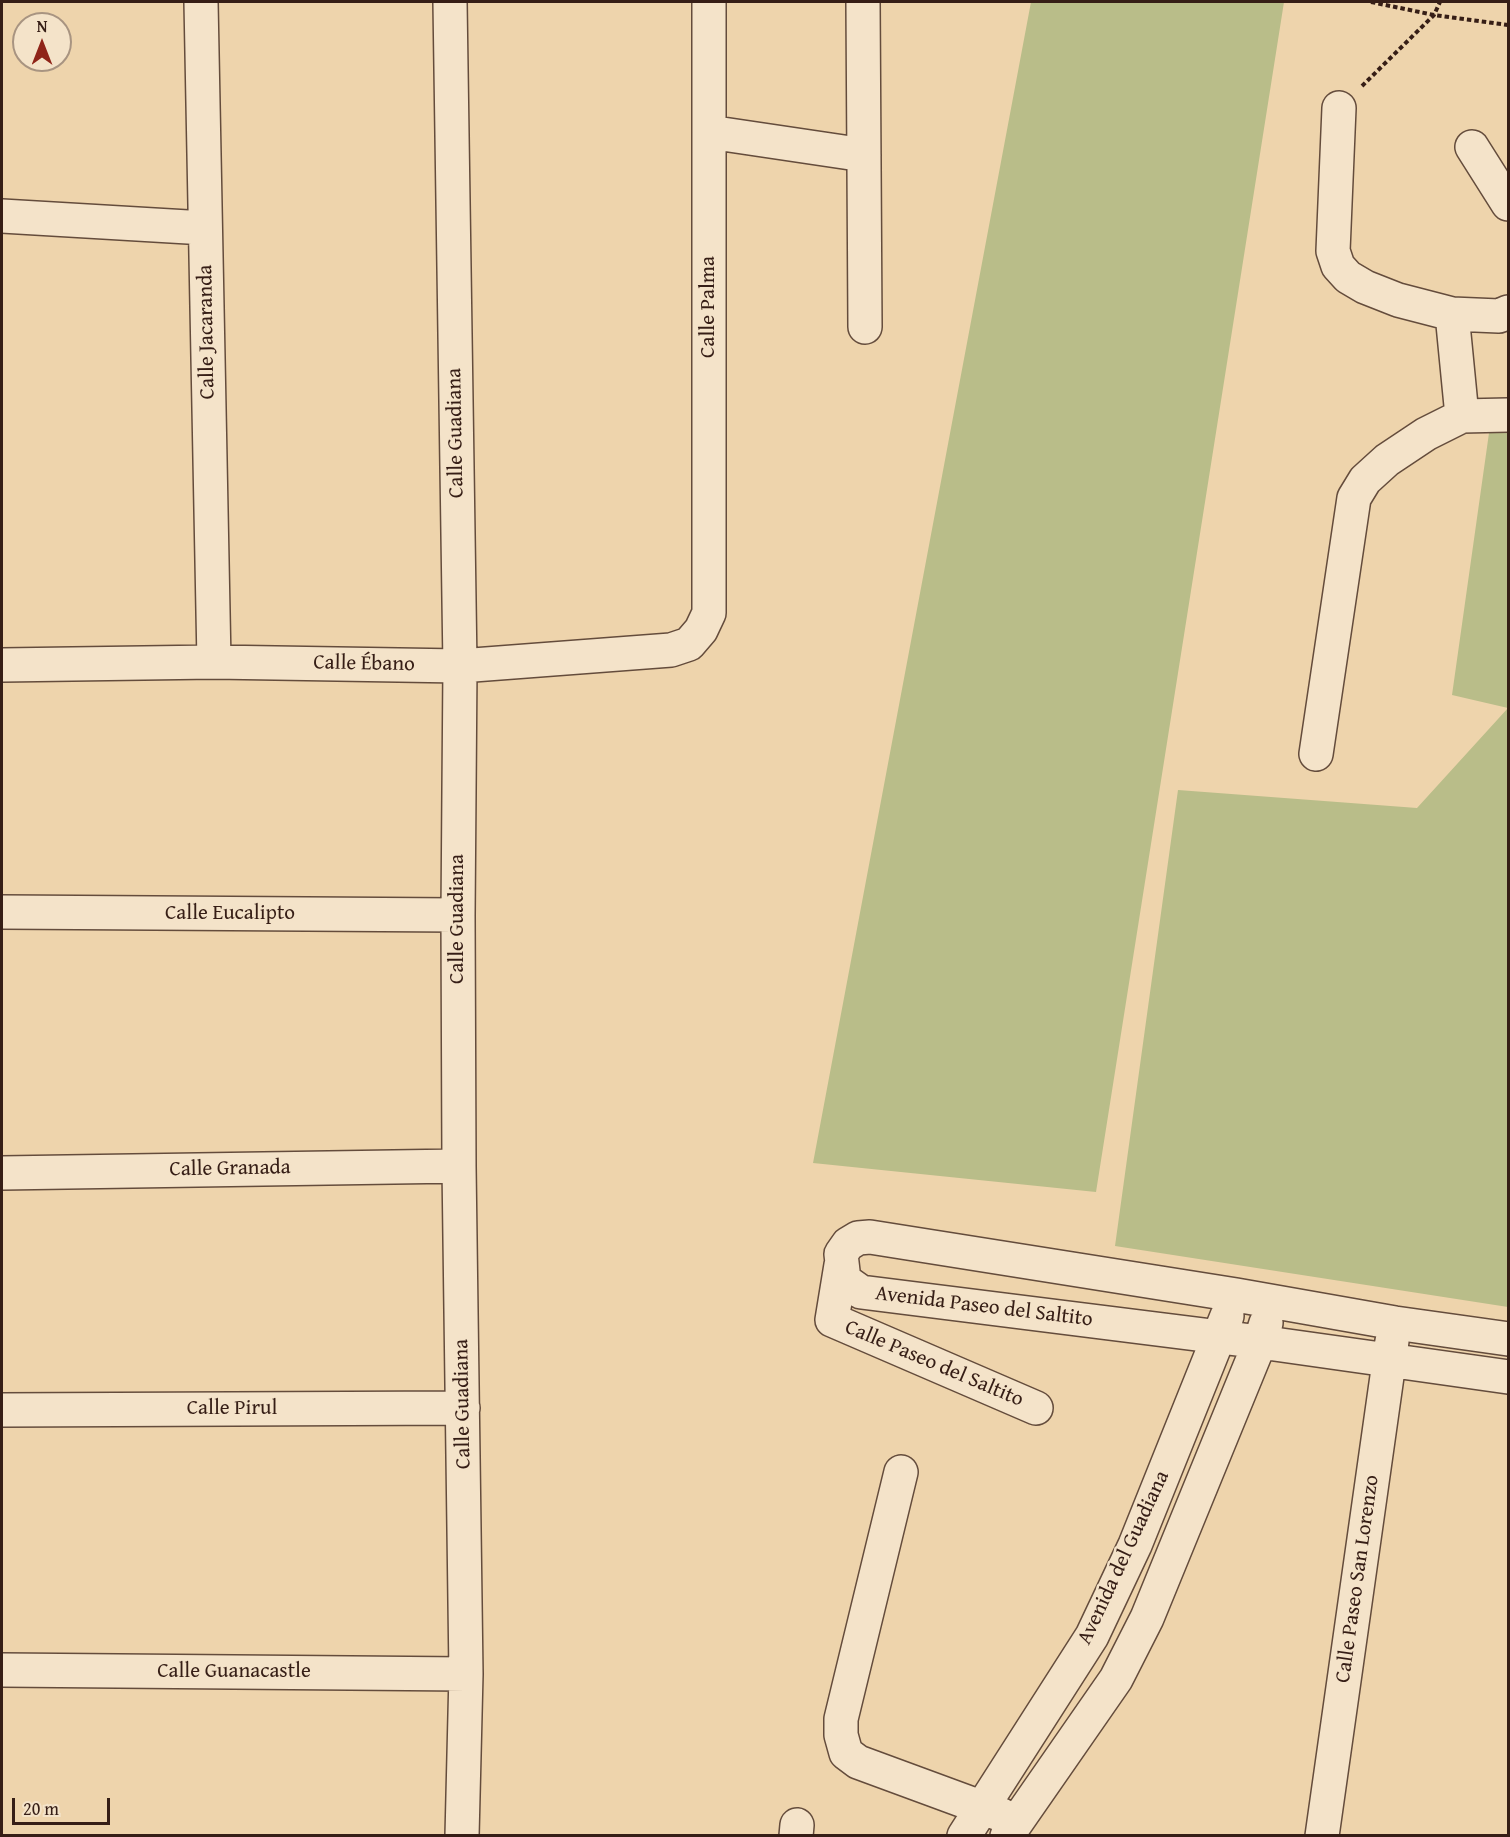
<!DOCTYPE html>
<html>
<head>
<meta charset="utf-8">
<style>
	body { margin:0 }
	#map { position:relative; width:1510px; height:1837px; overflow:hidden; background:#eed4ac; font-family:"Gentium Book Plus",serif }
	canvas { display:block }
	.frame { position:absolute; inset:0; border:3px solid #361e16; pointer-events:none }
	.north { position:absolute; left:12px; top:12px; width:60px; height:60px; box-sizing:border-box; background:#f4e3c9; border:2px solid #a89481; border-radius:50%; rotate:0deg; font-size:16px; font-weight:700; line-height:24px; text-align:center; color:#361e16 }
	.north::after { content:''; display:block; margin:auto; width:21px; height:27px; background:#8f2418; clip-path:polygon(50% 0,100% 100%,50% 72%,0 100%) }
	.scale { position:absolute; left:12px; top:1798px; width:98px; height:27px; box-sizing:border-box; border:3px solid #361e16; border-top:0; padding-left:8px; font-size:18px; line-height:21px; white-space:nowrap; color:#361e16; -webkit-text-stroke:4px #f4e3c9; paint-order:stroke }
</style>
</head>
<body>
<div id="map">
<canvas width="1510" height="1837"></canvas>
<div class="frame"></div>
<div class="north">N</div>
<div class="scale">20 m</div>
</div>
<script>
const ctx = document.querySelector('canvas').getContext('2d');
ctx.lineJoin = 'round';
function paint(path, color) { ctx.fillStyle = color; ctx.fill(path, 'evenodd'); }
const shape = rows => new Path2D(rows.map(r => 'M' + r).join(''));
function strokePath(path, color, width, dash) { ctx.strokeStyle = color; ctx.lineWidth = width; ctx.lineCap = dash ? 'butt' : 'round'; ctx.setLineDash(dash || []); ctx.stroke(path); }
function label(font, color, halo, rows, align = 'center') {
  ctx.font = font + ' "Gentium Book Plus",serif'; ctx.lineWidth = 5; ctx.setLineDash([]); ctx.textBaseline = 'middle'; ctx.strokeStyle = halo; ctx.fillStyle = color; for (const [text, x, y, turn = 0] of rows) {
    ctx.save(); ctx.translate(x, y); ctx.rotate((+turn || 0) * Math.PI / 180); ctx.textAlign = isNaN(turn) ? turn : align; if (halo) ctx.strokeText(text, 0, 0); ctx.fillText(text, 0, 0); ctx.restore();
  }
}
const green = shape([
	[1031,2,1284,2,1096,1192,813,1163],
	[1489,433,1508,433,1508,1307,1115,1246,1178,790,1417,808,1508,708,1452,695]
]);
const path = shape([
	[1371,2,1434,15,1508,25],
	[1362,86,1434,15,1440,2]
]);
const minor = shape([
	[201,2,214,662],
	[450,2,460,666,458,915,459,1166,466,1674,462,1836],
	[863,2,865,327],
	[1339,108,1333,251,1338,266,1348,277,1365,287,1398,300,1452,314,1499,316,1508,312],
	[709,132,864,155],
	[1472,147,1508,204],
	[2,216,205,228],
	[1452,314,1462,416],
	[2,665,214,662,460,666,671,650,689,644,701,630,709,613,709,2],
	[1316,754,1354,498,1365,480,1387,460,1426,434,1462,416,1508,415],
	[2,912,458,915],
	[2,1173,459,1166],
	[841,1265,832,1320,1036,1408],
	[1508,1339,1395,1323,1236,1295,870,1237,858,1238,848,1244,841,1254,844,1280,861,1292,1260,1342,1508,1377],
	[2,1410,463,1408],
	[901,1472,841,1719,841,1735,846,1753,858,1762,1002,1815],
	[2,1670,466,1674],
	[796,1836,797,1825],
	[964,1836,1092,1636,1135,1545,1227,1316],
	[1007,1836,1116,1679,1147,1618,1260,1342,1266,1323],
	[1322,1836,1392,1341]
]);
const streetNames = [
	["Calle Palma",709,307,-90],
	["Calle Jacaranda",207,332,-91],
	["Calle Guadiana",456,433,-91],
	["Calle Ébano",364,664,1],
	["Calle Eucalipto",230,914],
	["Calle Guadiana",458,919,-90],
	["Calle Granada",230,1169,-1],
	["Avenida Paseo del Saltito",984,1307,7],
	["Calle Paseo del Saltito",934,1364,23],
	["Calle Guadiana",463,1404,-91],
	["Calle Pirul",232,1409],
	["Avenida del Guadiana",1124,1558,-65],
	["Calle Paseo San Lorenzo",1358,1579,-82],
	["Calle Guanacastle",234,1672]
];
paint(green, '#b9bd89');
strokePath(minor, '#644c3c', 36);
strokePath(path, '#361e16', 4, [4.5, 3]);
strokePath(minor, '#f4e3c9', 33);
label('21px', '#361e16', '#f4e3c9', streetNames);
</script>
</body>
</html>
